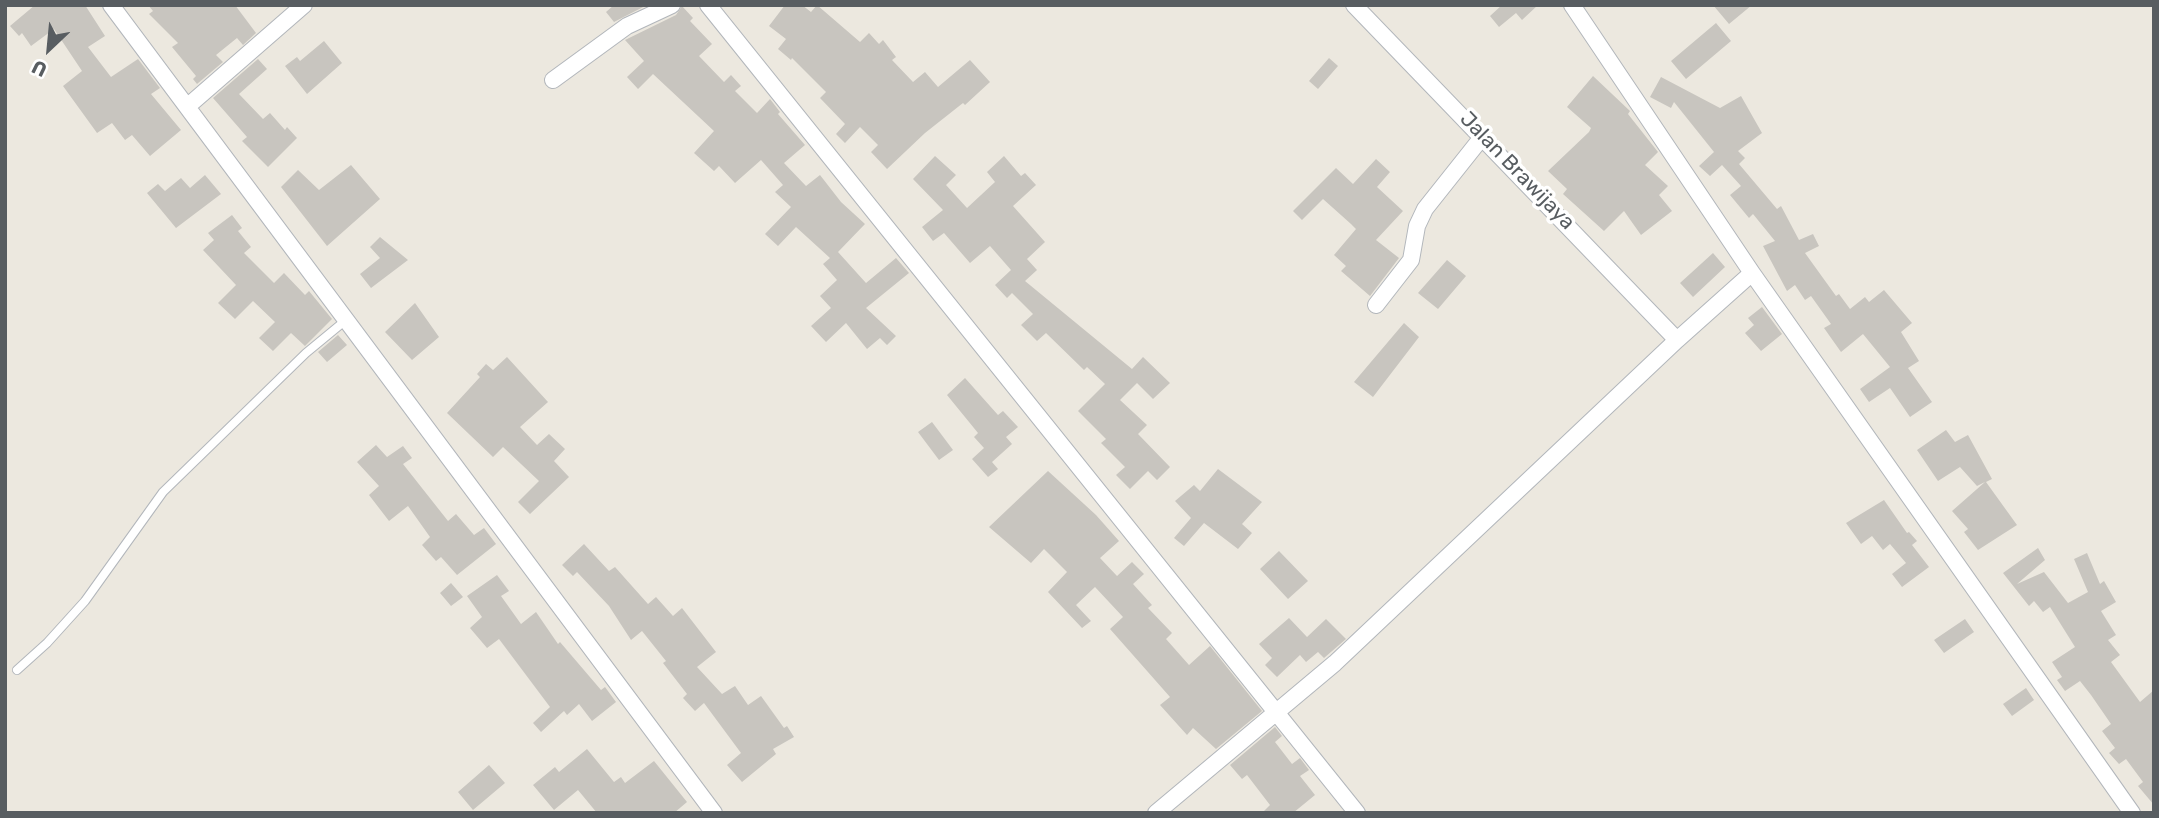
<!DOCTYPE html>
<html>
<head>
<meta charset="utf-8">
<style>
	body { margin:0 }
	#map { position:relative; width:2159px; height:818px; overflow:hidden; background:#ece8df; font-family:Rubik,sans-serif }
	canvas { display:block }
	.frame { position:absolute; inset:0; border:7px solid #585d61; pointer-events:none }
	.north { position:absolute; left:14px; top:14px; width:70px; height:70px; -webkit-text-stroke:5px #fff; paint-order:stroke; rotate:206deg; font-size:19px; font-weight:700; line-height:28px; text-align:center; color:#585d61 }
	.north::after { content:''; display:block; margin:auto; width:24px; height:32px; background:#585d61; clip-path:polygon(50% 0,100% 100%,50% 72%,0 100%) }
</style>
</head>
<body>
<div id="map">
<canvas width="2159" height="818"></canvas>
<div class="frame"></div>
<div class="north">U</div>
</div>
<script>
const ctx = document.querySelector('canvas').getContext('2d');
ctx.lineJoin = 'round';
function paint(path, color) { ctx.fillStyle = color; ctx.fill(path, 'evenodd'); }
const shape = rows => new Path2D(rows.map(r => 'M' + r).join(''));
function strokePath(path, color, width, dash) { ctx.strokeStyle = color; ctx.lineWidth = width; ctx.lineCap = dash ? 'butt' : 'round'; ctx.setLineDash(dash || []); ctx.stroke(path); }
function label(font, color, halo, rows, align = 'center') {
  ctx.font = font + ' Rubik,sans-serif'; ctx.lineWidth = 7; ctx.setLineDash([]); ctx.textBaseline = 'middle'; ctx.strokeStyle = halo; ctx.fillStyle = color; for (const [text, x, y, turn = 0] of rows) {
    ctx.save(); ctx.translate(x, y); ctx.rotate((+turn || 0) * Math.PI / 180); ctx.textAlign = isNaN(turn) ? turn : align; if (halo) ctx.strokeText(text, 0, 0); ctx.fillText(text, 0, 0); ctx.restore();
  }
}
const building = shape([
	[35,5,85,5,105,36,88,47,111,77,138,59,160,88,151,94,181,130,150,156,132,135,125,140,112,123,97,133,63,86,82,71,54,29,31,46,22,33,19,36,10,26],
	[148,5,235,5,256,33,243,45,237,38,216,55,223,62,197,84,193,79,196,76,172,47,178,43,149,14,153,11],
	[614,5,647,5,614,22,606,12],
	[785,5,802,5,811,12,817,5,860,42,869,33,879,44,883,40,896,57,892,60,913,82,925,72,938,87,970,60,990,82,965,105,963,103,925,133,887,169,871,152,878,145,860,127,845,143,836,134,845,124,820,98,826,92,792,58,791,60,778,49,786,39,769,26],
	[1502,5,1538,5,1522,20,1516,13,1499,27,1490,16],
	[1713,5,1752,5,1729,24],
	[682,6,693,18,690,21,712,44,699,56,724,82,731,75,741,86,735,91,757,113,770,99,780,112,778,114,805,145,784,163,806,186,820,175,841,202,865,224,838,252,866,283,896,258,909,273,866,308,896,336,887,345,880,338,867,349,846,323,826,342,811,326,831,308,820,296,837,280,823,264,830,258,796,227,778,246,765,234,791,207,775,192,783,185,761,160,735,183,719,166,714,171,694,153,714,131,653,74,638,89,627,77,644,61,625,40,676,15],
	[1716,23,1731,41,1686,79,1671,61],
	[324,41,342,63,307,94,285,66,297,57,300,61],
	[1329,58,1338,66,1318,89,1309,81],
	[258,59,267,69,239,94,263,119,270,113,285,130,287,127,297,138,268,167,242,141,247,137,213,98],
	[1593,76,1630,111,1628,114,1658,152,1645,165,1668,186,1659,195,1672,211,1641,235,1624,211,1604,231,1563,194,1567,189,1548,171,1589,132,1591,128,1567,107],
	[1661,77,1720,108,1741,96,1762,133,1738,151,1745,158,1739,164,1777,209,1781,206,1799,240,1813,234,1819,246,1805,253,1836,296,1839,294,1850,309,1865,297,1869,302,1884,290,1912,323,1901,332,1919,361,1908,368,1932,402,1910,417,1890,388,1869,402,1860,389,1890,367,1863,334,1841,352,1824,328,1831,324,1811,296,1805,300,1795,285,1787,291,1763,246,1775,241,1753,214,1749,218,1730,195,1741,186,1722,165,1710,176,1699,166,1714,152,1674,102,1671,108,1650,97],
	[935,156,956,175,946,185,967,208,995,182,987,172,1004,156,1021,176,1025,173,1036,185,1013,206,1045,242,1027,259,1037,270,1025,281,1132,369,1143,357,1170,383,1153,399,1137,383,1120,400,1147,425,1138,434,1170,467,1157,480,1148,471,1130,489,1116,475,1125,467,1101,443,1106,439,1078,411,1105,384,1087,367,1084,370,1046,333,1037,341,1021,325,1033,314,1012,293,1007,298,995,285,1011,270,990,246,970,263,944,233,933,241,922,227,943,210,913,179],
	[1376,159,1390,172,1377,187,1403,211,1376,240,1399,258,1370,296,1341,271,1346,266,1334,255,1356,229,1351,224,1323,199,1302,220,1293,211,1336,168,1353,184],
	[351,165,380,199,327,246,281,187,298,170,319,190],
	[205,175,221,194,176,228,147,193,158,184,165,191,181,178,190,188],
	[232,215,242,228,238,231,251,247,244,253,274,283,284,273,305,295,309,291,332,319,305,346,291,333,273,351,259,338,275,322,253,301,235,319,218,303,236,285,203,250,214,240,208,233],
	[380,237,408,260,371,288,360,274,380,258,370,247],
	[1713,253,1725,267,1693,297,1680,283],
	[1447,260,1466,276,1438,309,1418,293],
	[415,303,439,337,412,360,385,332],
	[1762,307,1782,334,1761,351,1745,333,1754,325,1748,318],
	[1404,323,1419,337,1373,397,1354,382],
	[338,335,347,345,327,362,318,352],
	[507,357,548,402,520,427,537,445,549,434,565,449,554,461,569,477,530,514,518,502,539,481,503,447,493,457,447,413,480,377,477,374,486,364,493,370],
	[965,378,998,415,1003,411,1018,427,1006,437,1012,444,992,462,998,469,988,477,972,459,984,448,974,437,978,433,947,395],
	[932,422,953,450,939,460,918,432],
	[1946,430,1955,442,1968,435,1992,479,1986,482,2017,525,1978,550,1964,532,1968,529,1952,511,1985,482,1977,486,1960,467,1938,481,1917,450],
	[376,445,387,457,403,446,412,458,403,464,448,521,456,514,474,535,484,528,496,544,457,575,441,557,436,561,422,545,430,537,408,506,389,521,369,495,379,486,357,462],
	[1218,469,1262,502,1242,524,1252,533,1238,549,1204,523,1184,546,1174,538,1191,518,1175,501,1194,485,1200,491],
	[1048,471,1096,515,1119,541,1100,558,1117,576,1132,562,1144,574,1133,584,1152,605,1148,608,1172,633,1166,639,1189,665,1210,646,1262,711,1216,749,1193,728,1187,735,1160,705,1170,697,1110,629,1123,617,1095,587,1076,605,1091,621,1082,628,1048,592,1067,572,1044,549,1031,563,989,527],
	[1884,500,1907,533,1909,532,1917,541,1912,545,1929,567,1902,587,1892,574,1906,563,1890,544,1883,550,1872,536,1861,544,1846,523],
	[584,544,609,571,615,567,648,604,656,597,673,616,682,608,716,652,697,667,722,694,735,686,748,705,761,696,784,728,787,726,794,737,773,749,776,754,742,782,727,765,741,753,704,703,695,711,683,698,687,694,663,663,666,661,642,631,631,640,609,606,577,572,573,576,562,565],
	[2038,548,2045,560,2017,584,2044,572,2068,603,2088,592,2074,559,2087,553,2100,584,2104,581,2116,602,2101,611,2116,635,2108,640,2120,655,2111,662,2140,702,2154,690,2154,805,2138,786,2143,782,2126,759,2119,764,2109,753,2115,748,2102,731,2111,724,2091,695,2080,681,2065,691,2057,680,2062,677,2052,662,2075,647,2050,607,2043,612,2034,601,2029,606,2003,573],
	[1279,551,1308,581,1288,599,1260,569],
	[497,575,509,591,501,596,521,624,536,612,558,644,560,642,601,690,605,687,616,702,592,721,579,704,567,715,564,711,541,732,533,723,550,707,499,639,487,648,470,628,482,617,467,596],
	[451,583,463,597,451,606,440,593],
	[1289,618,1307,637,1326,619,1346,639,1324,658,1318,652,1306,662,1300,655,1277,677,1265,665,1272,658,1259,644],
	[1965,619,1974,632,1944,653,1934,640],
	[2026,688,2034,700,2012,716,2003,704],
	[1275,727,1282,736,1275,742,1292,764,1300,758,1309,770,1300,776,1315,795,1293,813,1262,813,1270,805,1247,775,1242,779,1230,765],
	[587,749,614,782,621,777,625,783,654,761,687,802,674,813,597,813,578,790,554,810,533,785,555,767,559,772],
	[489,765,505,783,473,810,458,792]
]);
const lane = shape([
	[17,670,47,643,85,601,163,492,306,353,346,320]
]);
const street = shape([
	[111,5,714,813],
	[708,5,1357,813],
	[1354,5,1677,340],
	[1572,5,1752,273,2132,813],
	[553,80,627,26,672,5],
	[188,106,304,5],
	[1376,305,1411,260,1417,226,1425,209,1483,136],
	[1156,813,1335,663,1677,340,1752,273]
]);
const streetNames = [
	["Jalan Brawijaya",1517,171,46]
];
paint(building, '#c8c5bf');
strokePath(lane, '#b2b6bb', 10);
strokePath(street, '#b2b6bb', 18);
strokePath(lane, '#fff', 8);
strokePath(street, '#fff', 16);
label('21px', '#585d61', '#fff', streetNames);
</script>
</body>
</html>
